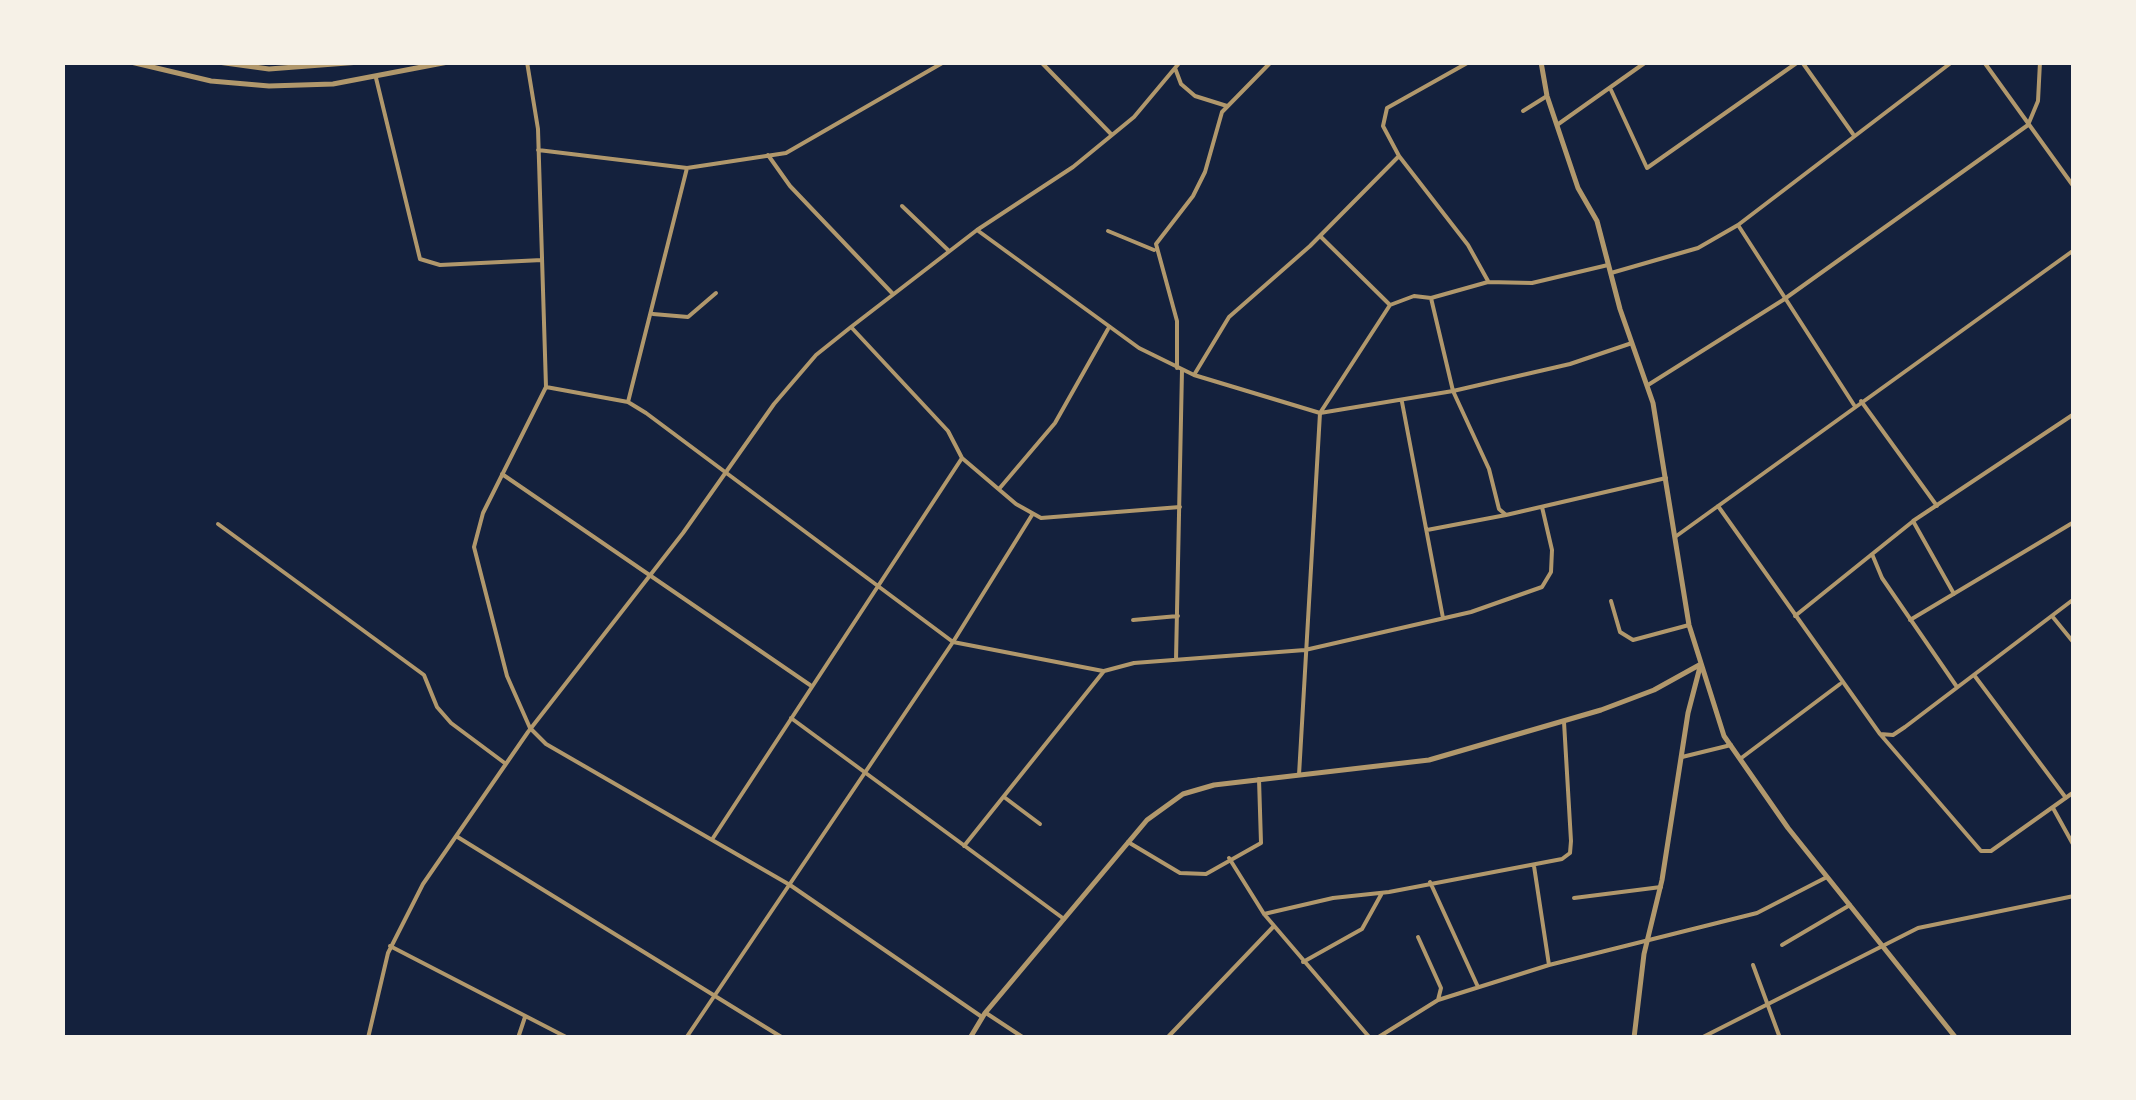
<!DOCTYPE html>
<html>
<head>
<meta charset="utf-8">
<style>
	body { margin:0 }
	#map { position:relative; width:2136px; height:1100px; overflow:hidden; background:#14213d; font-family:Spectral,serif }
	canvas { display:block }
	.frame { position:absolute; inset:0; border:65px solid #f6f1e7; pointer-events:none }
</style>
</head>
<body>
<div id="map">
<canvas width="2136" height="1100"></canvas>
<div class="frame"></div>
</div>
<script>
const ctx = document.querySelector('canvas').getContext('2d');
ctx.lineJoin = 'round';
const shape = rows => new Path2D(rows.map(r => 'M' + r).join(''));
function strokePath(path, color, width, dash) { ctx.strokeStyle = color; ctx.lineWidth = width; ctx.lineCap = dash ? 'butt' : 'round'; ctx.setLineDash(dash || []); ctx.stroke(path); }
const minor = shape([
	[527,62,538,129,546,387,483,513,474,547,507,676,530,728,546,744,790,885,982,1017],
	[1041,62,1111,134],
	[1469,62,1387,108,1383,126,1399,156,1468,245,1488,281],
	[1802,62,1853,134],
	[1984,62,2074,187],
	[1175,68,1181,84,1195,96,1227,106],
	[376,78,420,259,440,265,542,260],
	[1611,90,1647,168,1798,62],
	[1523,111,1547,96],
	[1557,125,1646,62],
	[538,150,687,168],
	[768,155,790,186,892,293],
	[902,206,949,251],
	[1738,225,1854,405],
	[977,230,1139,348,1194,375,1320,413,1453,391,1570,364,1632,343],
	[1108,231,1154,250],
	[1320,236,1390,305],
	[1611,273,1698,248,1738,225,1952,62],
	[1431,298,1453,391,1489,469,1499,509,1506,515,1666,478],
	[653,314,688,317,716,293],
	[851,327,977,230,1073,167,1134,117,1180,62],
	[1177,368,1177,321,1156,244,1193,196,1205,172,1222,112,1271,62],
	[1194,375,1229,317,1310,246,1399,156],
	[1648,385,1783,300,2028,125,2038,101,2040,62],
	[546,387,628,402,646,413,953,642,1103,671],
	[1861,401,1937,506],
	[628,402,687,168,786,153,944,62],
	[1402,402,1443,618],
	[962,458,1016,504,1041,518,1180,507],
	[502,474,810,685],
	[999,489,1055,423,1108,329],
	[1718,506,1880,734,1893,735,1905,727,2074,599],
	[218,524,424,675,437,707,451,723,506,764],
	[1427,530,1506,515],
	[1675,537,2074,250],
	[1872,554,1882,578,1957,687],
	[1954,594,1913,521,2074,414],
	[1611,601,1620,632,1633,640,1689,625],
	[1795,616,1912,522],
	[2052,616,2074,643],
	[1133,620,1178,616],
	[1910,620,2074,522],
	[1176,660,1182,370],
	[1974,675,2066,798],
	[791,718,1064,919],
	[1880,734,1981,851,1991,851,2074,792],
	[1682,757,1731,745],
	[1740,759,1840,684],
	[1299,775,1320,413,1390,305,1414,296,1431,298,1488,282,1532,283,1608,265],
	[1004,797,1040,824],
	[2053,808,2074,846],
	[456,836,783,1038],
	[1128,842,1180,873,1206,874,1261,843,1259,779],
	[964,846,1104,671,1134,663,1305,650,1471,612,1542,587,1551,572,1552,550,1542,507],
	[1229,858,1264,914,1370,1038],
	[1430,882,1478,987],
	[1574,898,1661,887],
	[1264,914,1333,898,1389,892,1562,859,1570,853,1571,841,1564,722],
	[1782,945,1850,905],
	[390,946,568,1038],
	[1303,962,1362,929,1382,893],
	[1549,965,1757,913,1827,877],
	[1753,965,1780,1038],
	[1438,1000,1549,965,1534,866],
	[986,1013,1024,1038],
	[368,1038,388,953,423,884,528,732,683,533,774,404,816,355,851,327,948,431,962,458,713,838],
	[518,1038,525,1017],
	[686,1038,953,642,1032,515],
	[1167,1038,1274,926],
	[1377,1038,1438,1000,1441,988,1418,937],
	[1701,1038,1918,928,2074,896]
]);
const tertiary = shape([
	[131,62,211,81,269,86,333,84,448,62],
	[218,62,269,69,360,62],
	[1541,62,1547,96,1578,188,1597,221,1620,309,1653,403,1689,625,1724,736,1788,828,1956,1038],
	[970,1038,985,1013,1147,820,1183,794,1214,785,1429,760,1601,710,1654,690,1701,664],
	[1634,1038,1644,954,1662,880,1688,713,1700,667]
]);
strokePath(minor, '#b1986c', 4);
strokePath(tertiary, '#b1986c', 5);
</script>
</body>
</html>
